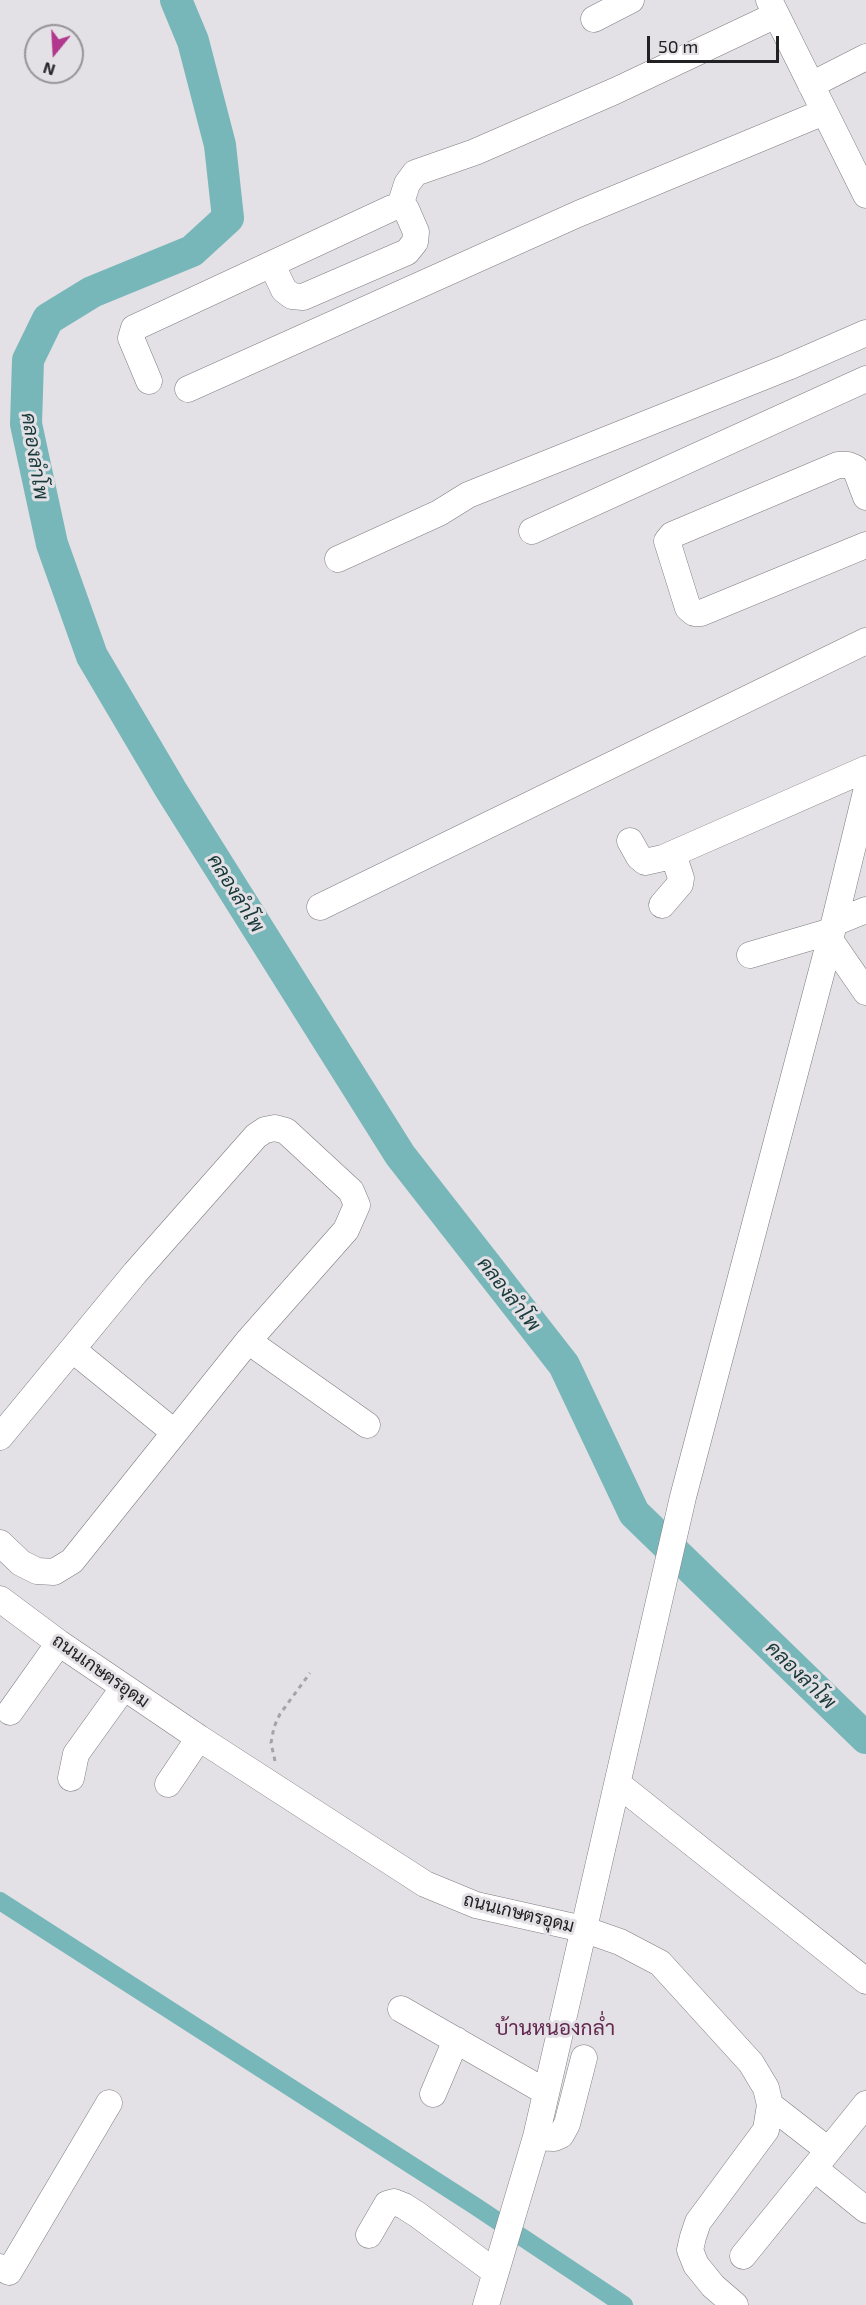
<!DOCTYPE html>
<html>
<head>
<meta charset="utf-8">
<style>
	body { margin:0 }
	#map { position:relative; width:866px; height:2305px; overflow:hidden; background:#e3e1e5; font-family:"Exo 2",sans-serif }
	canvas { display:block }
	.north { position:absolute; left:24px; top:24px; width:60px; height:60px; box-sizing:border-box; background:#e3e1e5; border:2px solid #969497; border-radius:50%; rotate:198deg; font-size:16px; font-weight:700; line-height:24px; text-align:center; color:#222123 }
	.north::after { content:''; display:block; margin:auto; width:21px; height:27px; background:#b1388d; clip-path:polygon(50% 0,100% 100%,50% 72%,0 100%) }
	.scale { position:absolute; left:647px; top:36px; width:132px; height:27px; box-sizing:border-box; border:3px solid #222123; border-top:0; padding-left:8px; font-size:18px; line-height:21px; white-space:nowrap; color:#222123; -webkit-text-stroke:4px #e3e1e5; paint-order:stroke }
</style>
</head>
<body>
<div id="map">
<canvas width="866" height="2305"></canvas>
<div class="north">N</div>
<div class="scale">50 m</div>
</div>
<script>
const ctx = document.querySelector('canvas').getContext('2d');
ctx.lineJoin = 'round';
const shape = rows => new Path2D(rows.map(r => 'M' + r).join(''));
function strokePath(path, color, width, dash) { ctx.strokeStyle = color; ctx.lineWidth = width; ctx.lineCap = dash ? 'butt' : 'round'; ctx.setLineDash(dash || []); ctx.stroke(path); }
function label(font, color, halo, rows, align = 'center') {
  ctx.font = font + ' "Exo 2",Sarabun,sans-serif'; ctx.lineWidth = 6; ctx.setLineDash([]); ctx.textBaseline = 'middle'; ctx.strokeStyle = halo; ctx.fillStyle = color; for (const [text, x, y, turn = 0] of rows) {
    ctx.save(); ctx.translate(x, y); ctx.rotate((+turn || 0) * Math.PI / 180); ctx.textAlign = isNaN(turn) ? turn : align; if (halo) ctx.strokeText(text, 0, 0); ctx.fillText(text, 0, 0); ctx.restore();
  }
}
const canal = shape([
	[0,1901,472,2204,624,2305]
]);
const river = shape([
	[176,0,193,41,220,145,228,218,192,251,92,292,48,319,28,360,26,424,52,544,92,656,171,790,400,1155,564,1365,634,1513,866,1738]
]);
const path = shape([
	[275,1761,271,1743,274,1727,280,1714,310,1673]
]);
const minor = shape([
	[769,0,866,195],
	[594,19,631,0],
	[811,85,866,57],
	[400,206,407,184,415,173,475,152,615,91,776,15],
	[149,381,131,338,134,328,392,208,400,206,406,209,416,232,415,242,407,252,303,297,292,296,284,290,272,265],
	[188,389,578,214,824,112],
	[866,497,855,468,848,465,838,465,672,535,667,541,688,608,694,613,701,613,866,545],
	[532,531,866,379],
	[338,559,439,513,468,495,788,367,866,333],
	[630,841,639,857,645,862,663,858,866,769],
	[662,905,680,884,681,878,673,854],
	[320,907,866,641],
	[834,923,866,910],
	[830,940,866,992],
	[750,955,832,931],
	[73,1350,174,1432],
	[0,1437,135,1273,256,1136,265,1130,275,1128,286,1131,351,1191,357,1205,346,1230,248,1341],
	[0,1543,21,1563,37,1571,54,1572,72,1561,248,1341,367,1425],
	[0,1599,59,1643,199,1738,425,1884,476,1905,583,1929,620,1942,660,1963,751,2063,766,2088,770,2105,766,2130,698,2222,693,2237,690,2250,696,2265,713,2286,735,2305],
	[10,1712,59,1643],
	[71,1778,76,1754,124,1687],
	[168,1784,199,1738],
	[618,1784,866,1981],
	[401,2009,546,2092],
	[433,2094,456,2040],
	[770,2105,828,2150],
	[536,2137,554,2138,561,2135,567,2124,584,2058],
	[814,2168,866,2210],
	[369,2235,387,2204,394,2202,404,2206,418,2215,495,2272],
	[743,2256,866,2104],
	[0,2267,9,2272,109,2103],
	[486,2305,536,2137,683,1497,830,940,866,792]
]);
const streetNames = [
	["ถนนเกษตรอุดม",101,1671,35],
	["ถนนเกษตรอุดม",519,1913,14]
];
const waterNames = [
	["คลองลำโพ",35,456,81],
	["คลองลำโพ",236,893,58],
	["คลองลำโพ",509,1294,52],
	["คลองลำโพ",801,1675,44]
];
const quarterNames = [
	["บ้านหนองกล่ำ",555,2028]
];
strokePath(canal, '#78b7b9', 18);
strokePath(river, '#78b7b9', 32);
strokePath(minor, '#7e7c80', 27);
strokePath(path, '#a5a3a7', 3, [4.5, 4.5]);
strokePath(minor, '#fff', 26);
label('18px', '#222123', '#e3e1e5', streetNames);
label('italic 20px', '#18393a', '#e3e1e5', waterNames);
label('21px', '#642950', '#e3e1e5', quarterNames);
</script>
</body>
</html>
